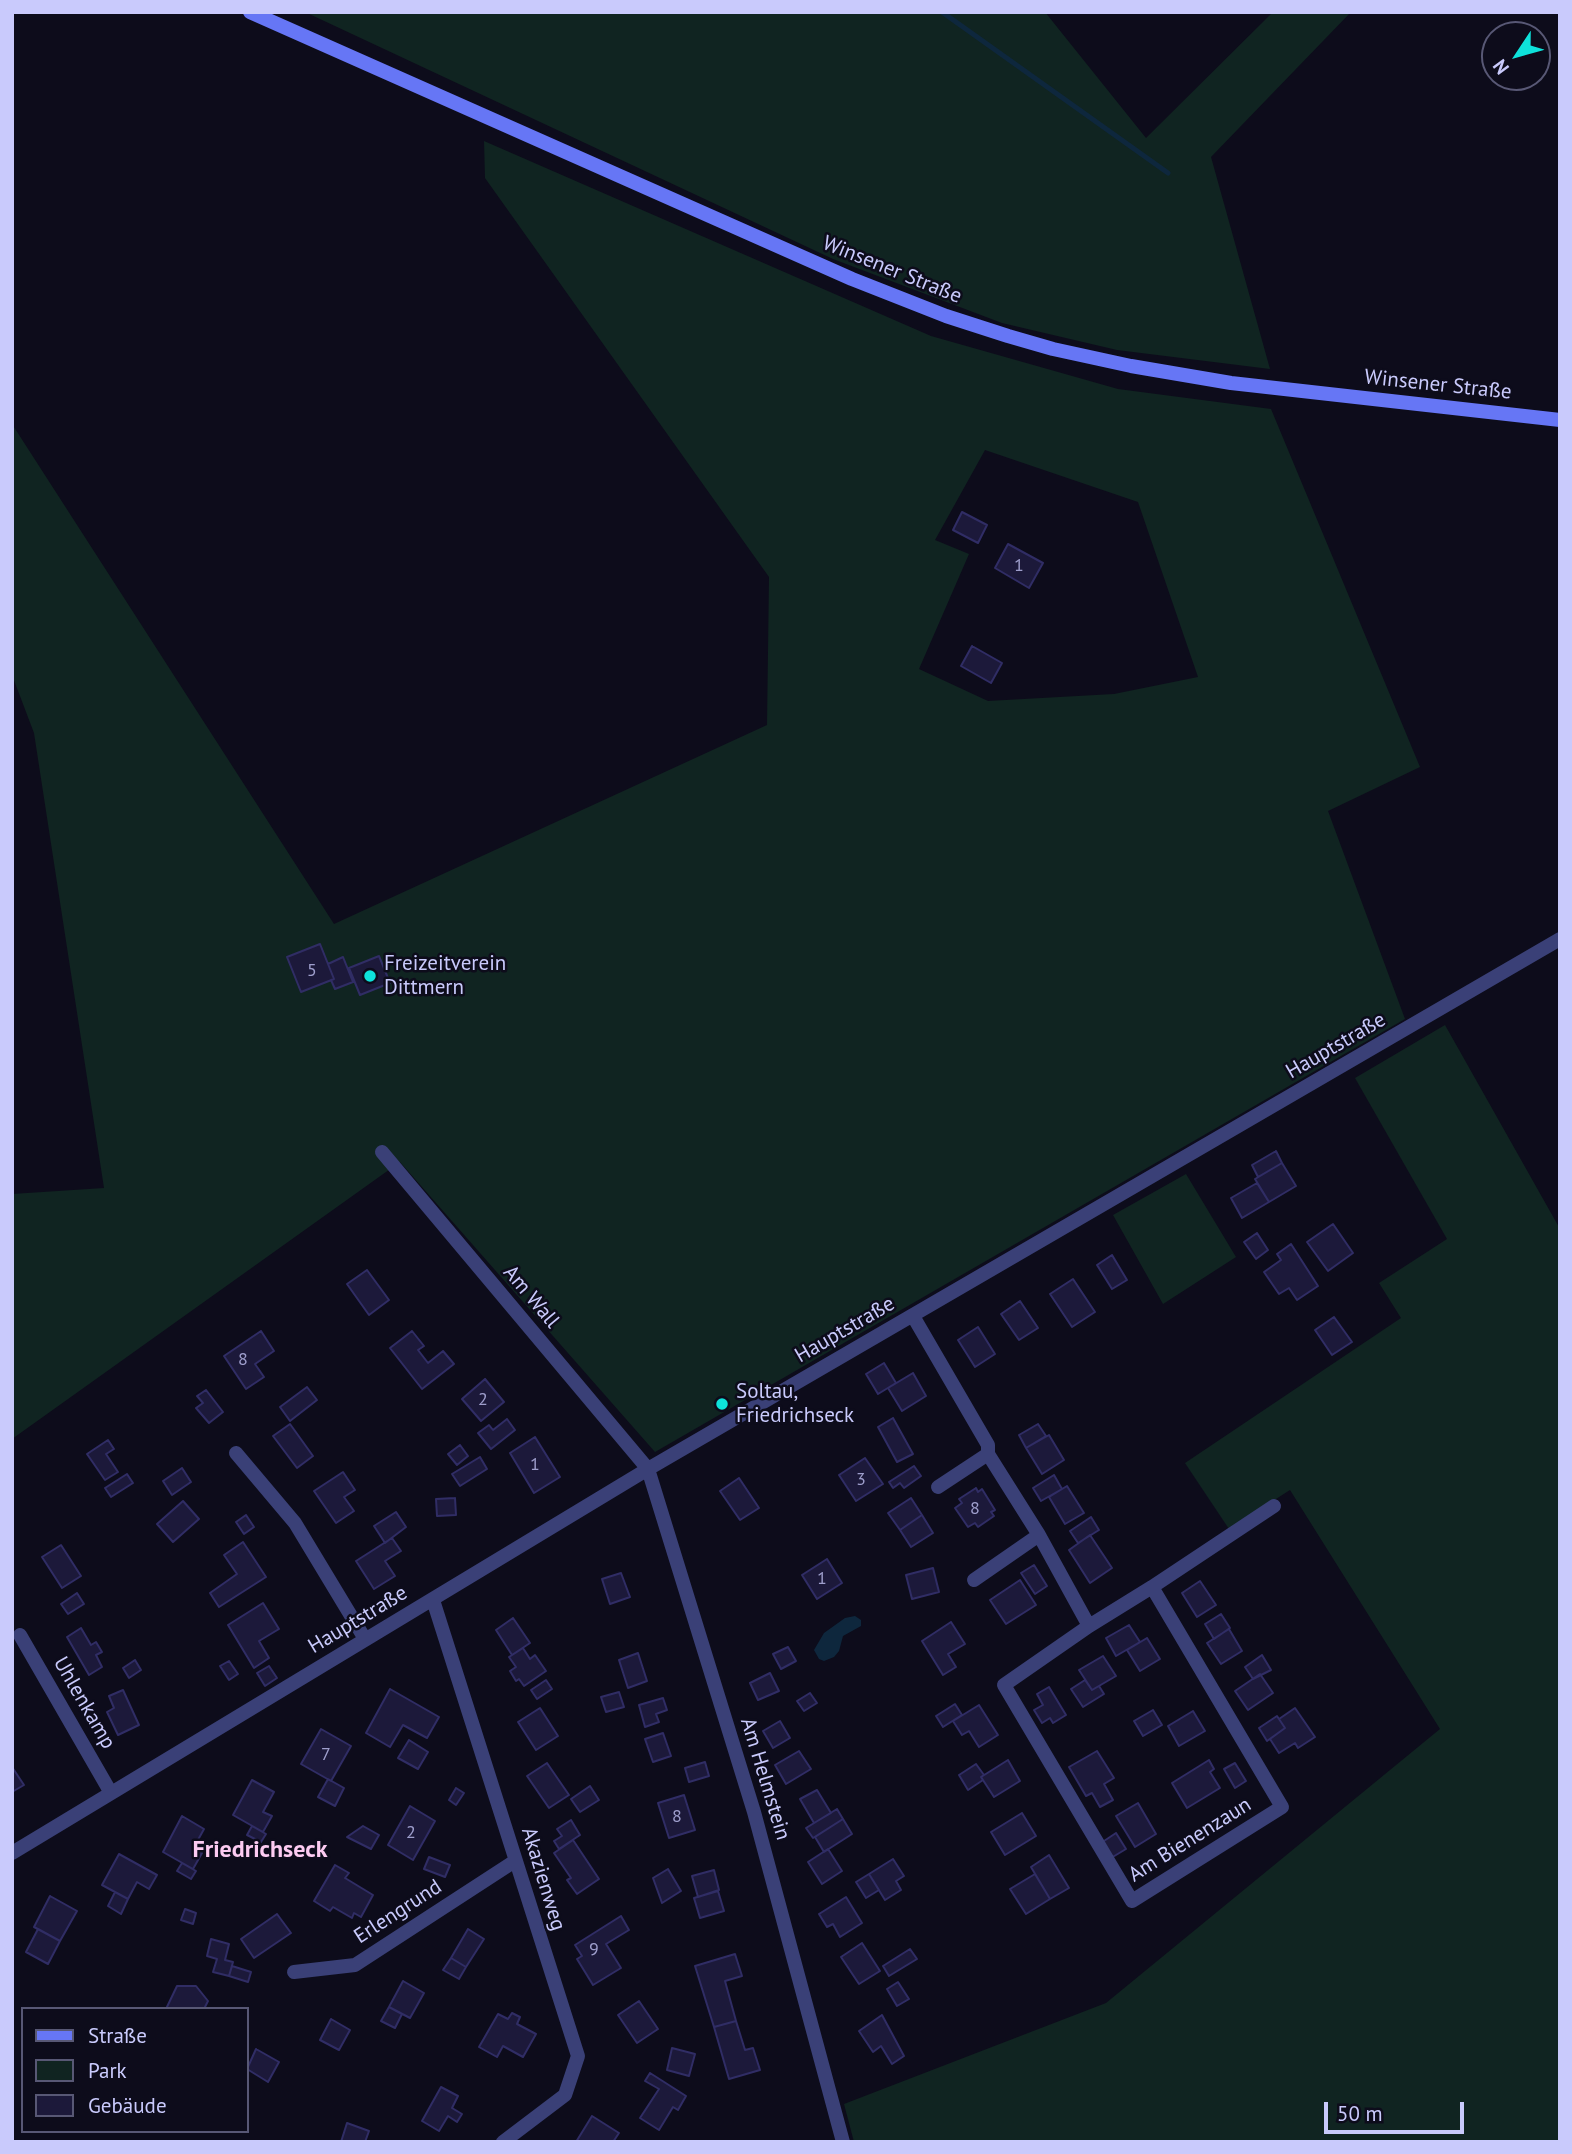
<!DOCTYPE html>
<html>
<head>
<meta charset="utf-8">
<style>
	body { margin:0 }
	#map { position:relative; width:1572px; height:2154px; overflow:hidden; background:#0d0c1b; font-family:"PT Sans",sans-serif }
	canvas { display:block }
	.frame { position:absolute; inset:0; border:14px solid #c9cafc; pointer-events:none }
	.legend { position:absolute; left:21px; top:2007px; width:228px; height:126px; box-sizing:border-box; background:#0d0c1b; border:2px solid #585875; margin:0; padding:9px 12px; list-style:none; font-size:21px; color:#c9cafc }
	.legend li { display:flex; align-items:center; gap:14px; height:35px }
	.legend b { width:35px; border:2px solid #585875 }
	.north { position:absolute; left:1481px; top:21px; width:70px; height:70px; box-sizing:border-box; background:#0d0c1b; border:2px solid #585875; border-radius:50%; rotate:234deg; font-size:19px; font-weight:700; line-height:28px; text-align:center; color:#c9cafc }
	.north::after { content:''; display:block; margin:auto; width:24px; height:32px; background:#0ee2db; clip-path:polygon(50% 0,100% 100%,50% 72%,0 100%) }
	.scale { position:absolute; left:1324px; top:2102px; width:140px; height:32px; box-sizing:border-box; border:4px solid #c9cafc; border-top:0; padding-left:9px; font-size:21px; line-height:24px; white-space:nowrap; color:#c9cafc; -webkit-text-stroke:5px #0d0c1b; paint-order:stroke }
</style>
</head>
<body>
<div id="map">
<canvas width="1572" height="2154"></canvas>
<div class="frame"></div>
<ul class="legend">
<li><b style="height:9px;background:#6676f5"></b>Straße</li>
<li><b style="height:19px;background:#102421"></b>Park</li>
<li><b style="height:19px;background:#1c193a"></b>Gebäude</li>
</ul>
<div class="north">N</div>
<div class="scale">50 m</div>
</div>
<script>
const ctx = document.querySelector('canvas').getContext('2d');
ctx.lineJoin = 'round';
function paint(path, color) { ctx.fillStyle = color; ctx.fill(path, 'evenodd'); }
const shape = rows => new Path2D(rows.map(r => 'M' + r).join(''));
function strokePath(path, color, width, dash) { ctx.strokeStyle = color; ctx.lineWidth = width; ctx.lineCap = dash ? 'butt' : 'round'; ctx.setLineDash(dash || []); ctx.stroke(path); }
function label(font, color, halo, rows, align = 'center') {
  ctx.font = font + ' "PT Sans",sans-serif'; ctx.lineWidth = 5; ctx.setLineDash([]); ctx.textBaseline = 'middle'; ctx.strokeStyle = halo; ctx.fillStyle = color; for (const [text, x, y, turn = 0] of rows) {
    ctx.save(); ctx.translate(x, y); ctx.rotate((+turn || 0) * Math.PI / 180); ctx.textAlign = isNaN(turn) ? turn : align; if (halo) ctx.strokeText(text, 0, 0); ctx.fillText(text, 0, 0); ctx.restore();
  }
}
const green = shape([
	[305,12,1045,12,1146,138,1273,12,1351,12,1211,157,1270,369,1117,350,1002,323,833,259],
	[484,141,931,336,1118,389,1271,409,1420,767,1328,811,1405,1019,655,1452,400,1162,12,1439,12,1194,104,1188,34,733,12,675,12,424,334,924,767,725,769,577,485,178],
	[985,450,1138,502,1198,677,1114,694,988,701,919,669,969,554,935,540],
	[1445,1025,1560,1229,1560,2142,854,2142,844,2104,1106,2003,1440,1729,1290,1490,1229,1529,1185,1463,1401,1318,1379,1283,1447,1239,1355,1078],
	[1186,1174,1236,1257,1163,1304,1113,1215]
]);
const water = shape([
	[855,1616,861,1620,861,1626,843,1636,839,1651,834,1657,824,1661,819,1659,814,1650,824,1633,845,1618]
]);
const stream = shape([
	[942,12,1168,173]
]);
const building = shape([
	[962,512,987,525,978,543,953,530,962,512],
	[1008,544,1043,563,1029,588,995,568,1008,544],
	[972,646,1002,663,991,683,961,666,972,646],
	[320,944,334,979,301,992,287,957,320,944],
	[379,956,390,983,360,995,349,968,379,956],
	[343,957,353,982,335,989,331,980,334,979,328,964,343,957],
	[1276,1151,1282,1163,1258,1177,1252,1165,1276,1151],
	[1282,1163,1296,1186,1269,1202,1255,1179,1282,1163],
	[1257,1183,1269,1202,1242,1218,1231,1198,1257,1183],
	[1333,1224,1353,1253,1328,1271,1307,1242,1333,1224],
	[1257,1233,1268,1250,1256,1259,1244,1242,1257,1233],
	[1291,1244,1318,1286,1297,1300,1289,1288,1279,1294,1264,1272,1281,1260,1277,1254,1291,1244],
	[1112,1255,1127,1280,1112,1289,1097,1265,1112,1255],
	[367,1270,389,1300,369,1315,347,1284,367,1270],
	[1073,1279,1095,1312,1072,1327,1050,1294,1073,1279],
	[1020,1301,1038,1328,1019,1340,1001,1314,1020,1301],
	[1334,1317,1352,1342,1332,1355,1315,1330,1334,1317],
	[978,1327,995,1354,975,1367,958,1340,978,1327],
	[261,1331,274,1351,255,1364,264,1377,246,1389,224,1356,261,1331],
	[412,1331,424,1346,418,1350,428,1363,443,1351,454,1364,422,1389,390,1348,412,1331],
	[884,1363,896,1383,878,1394,866,1374,884,1363],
	[913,1373,926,1396,902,1411,888,1388,913,1373],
	[485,1379,504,1402,481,1421,462,1399,485,1379],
	[307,1387,317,1400,290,1421,280,1407,307,1387],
	[206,1390,223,1412,209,1423,196,1408,203,1403,197,1396,206,1390],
	[893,1418,913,1454,897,1462,878,1427,893,1418],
	[507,1419,515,1430,491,1449,478,1433,489,1425,493,1430,507,1419],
	[290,1424,313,1456,297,1468,273,1436,290,1424],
	[1038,1424,1046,1436,1026,1448,1019,1435,1038,1424],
	[1049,1435,1064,1460,1042,1474,1026,1448,1049,1435],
	[535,1437,560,1477,534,1493,510,1453,535,1437],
	[108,1440,114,1449,106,1454,118,1472,105,1480,87,1454,108,1440],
	[460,1445,468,1456,457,1465,448,1454,460,1445],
	[480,1457,487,1469,460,1486,452,1474,480,1457],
	[865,1458,883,1484,856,1501,839,1475,865,1458],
	[914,1466,921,1476,904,1488,900,1483,893,1488,889,1482,914,1466],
	[182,1468,191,1482,172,1495,163,1481,182,1468],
	[343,1472,355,1490,344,1497,354,1511,336,1523,314,1491,343,1472],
	[127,1474,133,1483,111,1497,105,1488,127,1474],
	[1054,1475,1062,1489,1041,1501,1033,1488,1054,1475],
	[739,1478,759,1508,740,1520,720,1491,739,1478],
	[1067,1486,1084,1513,1065,1524,1049,1497,1067,1486],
	[976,1488,978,1492,982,1489,995,1510,991,1512,994,1516,978,1527,975,1523,968,1527,955,1508,962,1503,959,1499,976,1488],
	[455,1498,456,1515,437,1516,436,1499,455,1498],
	[911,1498,922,1515,900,1530,888,1513,911,1498],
	[183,1501,199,1519,173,1542,157,1524,183,1501],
	[396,1512,406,1527,385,1543,374,1526,396,1512],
	[246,1515,254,1527,244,1534,236,1522,246,1515],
	[922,1515,933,1533,911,1547,900,1530,922,1515],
	[1091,1517,1099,1530,1078,1543,1070,1531,1091,1517],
	[1090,1535,1112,1568,1090,1583,1069,1550,1090,1535],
	[392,1538,401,1551,385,1561,395,1576,374,1589,356,1561,392,1538],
	[243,1542,266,1577,219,1607,210,1593,237,1574,224,1555,243,1542],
	[61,1545,81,1576,62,1588,42,1557,61,1545],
	[827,1559,842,1583,817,1599,802,1575,827,1559],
	[1034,1565,1047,1586,1035,1594,1021,1573,1034,1565],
	[933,1568,939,1592,912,1599,906,1575,933,1568],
	[621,1573,630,1597,610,1604,602,1579,621,1573],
	[1020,1580,1036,1605,1006,1624,990,1600,1020,1580],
	[1200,1581,1216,1605,1197,1617,1182,1593,1200,1581],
	[77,1593,84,1604,68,1614,61,1604,77,1593],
	[263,1603,279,1629,259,1641,269,1658,254,1668,228,1625,263,1603],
	[1221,1614,1230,1628,1214,1639,1205,1624,1221,1614],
	[513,1618,530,1643,512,1655,496,1630,513,1618],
	[951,1622,965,1644,948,1654,956,1667,943,1675,922,1641,951,1622],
	[1129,1625,1140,1642,1116,1656,1106,1638,1129,1625],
	[81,1628,91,1645,96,1642,102,1652,96,1655,102,1667,89,1675,67,1637,81,1628],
	[1229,1629,1242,1651,1221,1664,1207,1643,1229,1629],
	[1147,1638,1160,1659,1140,1671,1127,1650,1147,1638],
	[788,1647,796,1661,781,1669,773,1654,788,1647],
	[523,1648,530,1659,535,1655,546,1671,524,1686,519,1679,516,1681,510,1671,516,1667,509,1657,523,1648],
	[638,1653,647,1681,628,1688,619,1660,638,1653],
	[1262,1655,1271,1670,1253,1679,1245,1667,1262,1655],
	[1103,1656,1116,1676,1092,1690,1079,1670,1103,1656],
	[135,1660,141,1670,129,1678,123,1668,135,1660],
	[229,1661,238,1674,229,1680,220,1666,229,1661],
	[269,1666,277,1678,265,1686,257,1673,269,1666],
	[770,1673,779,1691,758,1700,750,1683,770,1673],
	[1260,1674,1273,1693,1248,1710,1235,1691,1260,1674],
	[546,1680,552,1689,537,1699,531,1690,546,1680],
	[1085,1680,1092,1690,1099,1686,1104,1694,1083,1707,1071,1689,1085,1680],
	[1049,1687,1066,1715,1053,1723,1050,1718,1042,1723,1034,1710,1043,1705,1037,1694,1049,1687],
	[390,1689,439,1717,427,1738,403,1725,390,1747,366,1733,390,1689],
	[123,1690,139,1725,118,1735,107,1712,114,1708,109,1696,123,1690],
	[619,1692,624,1707,606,1712,601,1697,619,1692],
	[810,1693,817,1703,804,1711,797,1701,810,1693],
	[663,1698,667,1710,656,1714,659,1722,645,1727,639,1705,663,1698],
	[955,1704,962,1715,943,1727,936,1716,955,1704],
	[979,1705,998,1735,979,1747,969,1731,962,1735,953,1721,979,1705],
	[540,1708,558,1736,536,1750,518,1722,540,1708],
	[1295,1708,1315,1737,1298,1748,1295,1743,1279,1753,1270,1739,1285,1728,1279,1719,1295,1708],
	[1153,1710,1162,1725,1143,1736,1134,1721,1153,1710],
	[1193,1711,1205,1731,1179,1746,1168,1726,1193,1711],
	[1277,1716,1285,1728,1267,1741,1259,1728,1277,1716],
	[780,1721,790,1738,773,1748,763,1731,780,1721],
	[321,1729,351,1746,331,1781,301,1764,321,1729],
	[663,1733,671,1756,653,1762,645,1739,663,1733],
	[409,1740,428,1752,418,1769,398,1758,409,1740],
	[799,1751,811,1769,786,1784,775,1765,799,1751],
	[1097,1751,1114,1778,1104,1784,1113,1800,1100,1807,1092,1793,1086,1796,1069,1767,1097,1751],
	[1008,1760,1020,1781,994,1797,981,1777,1008,1760],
	[1209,1760,1214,1769,1210,1772,1220,1788,1187,1808,1172,1783,1209,1760],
	[705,1762,709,1776,689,1782,685,1768,705,1762],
	[547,1763,569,1795,549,1808,527,1776,547,1763],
	[1235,1763,1246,1781,1235,1788,1224,1769,1235,1763],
	[976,1764,984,1775,981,1777,983,1780,968,1790,959,1775,976,1764],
	[12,1767,24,1785,12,1792,12,1767],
	[328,1779,344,1788,335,1806,318,1797,328,1779],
	[252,1780,274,1792,263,1812,272,1816,263,1832,233,1815,252,1780],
	[590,1786,599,1800,580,1812,571,1799,590,1786],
	[456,1788,464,1793,456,1805,449,1800,456,1788],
	[817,1790,831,1813,814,1823,800,1799,817,1790],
	[684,1795,695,1830,669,1838,658,1803,684,1795],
	[1138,1803,1156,1834,1135,1847,1116,1816,1138,1803],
	[410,1806,435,1821,413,1860,388,1845,410,1806],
	[837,1809,843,1819,813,1838,806,1828,837,1809],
	[1022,1813,1036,1836,1005,1855,991,1832,1022,1813],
	[182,1816,204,1829,193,1849,202,1853,193,1869,163,1852,182,1816],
	[843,1819,852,1834,824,1852,815,1837,843,1819],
	[571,1820,580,1835,559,1849,554,1841,562,1836,557,1829,571,1820],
	[252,1826,266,1834,261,1842,247,1835,252,1826],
	[363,1826,379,1835,371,1849,347,1837,363,1826],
	[1116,1833,1126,1849,1111,1858,1101,1843,1116,1833],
	[573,1840,599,1879,577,1894,567,1880,571,1878,554,1853,573,1840],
	[828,1849,842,1871,822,1884,808,1862,828,1849],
	[119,1854,157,1875,149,1889,137,1882,128,1899,102,1885,119,1854],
	[1049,1855,1069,1888,1050,1899,1031,1867,1049,1855],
	[429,1857,450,1865,445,1877,424,1869,429,1857],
	[893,1859,904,1876,896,1881,901,1890,885,1900,869,1874,893,1859],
	[182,1863,196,1871,191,1879,177,1871,182,1863],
	[335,1865,349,1873,345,1878,373,1895,361,1917,354,1913,352,1918,333,1907,330,1911,314,1901,335,1865],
	[668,1869,681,1891,662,1903,653,1878,668,1869],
	[714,1870,719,1890,698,1897,692,1876,714,1870],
	[869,1874,879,1890,866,1898,856,1882,869,1874],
	[1035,1874,1050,1899,1026,1914,1010,1889,1035,1874],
	[718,1891,724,1911,700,1918,694,1898,718,1891],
	[115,1892,128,1899,121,1914,108,1906,115,1892],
	[50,1896,77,1911,60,1941,34,1927,50,1896],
	[846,1897,862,1923,840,1937,833,1924,827,1927,819,1914,846,1897],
	[185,1909,196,1913,193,1924,181,1920,185,1909],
	[277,1914,291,1933,254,1958,241,1939,277,1914],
	[621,1916,629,1930,606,1944,621,1968,593,1985,577,1959,582,1956,575,1945,621,1916],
	[38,1929,60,1941,48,1964,26,1952,38,1929],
	[468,1929,484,1939,466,1967,451,1958,468,1929],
	[211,1939,229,1944,225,1960,233,1962,229,1976,213,1972,217,1959,207,1956,211,1939],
	[862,1943,880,1971,859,1984,841,1957,862,1943],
	[910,1949,917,1959,889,1976,883,1966,910,1949],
	[735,1954,742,1976,725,1981,736,2021,714,2027,695,1966,735,1954],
	[451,1958,466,1967,459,1979,443,1970,451,1958],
	[232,1966,251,1972,248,1982,229,1976,232,1966],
	[403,1981,424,1993,410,2018,389,2007,403,1981],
	[898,1982,909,1999,897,2006,887,1989,898,1982],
	[177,1986,196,1986,208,2001,204,2009,166,2009,177,1986],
	[639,2001,658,2029,637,2043,618,2015,639,2001],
	[389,2007,402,2014,395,2028,381,2021,389,2007],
	[512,2013,520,2017,517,2024,536,2034,523,2057,503,2046,497,2057,479,2047,498,2014,508,2019,512,2013],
	[882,2015,904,2056,892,2064,881,2046,873,2052,859,2031,882,2015],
	[331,2019,350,2030,339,2050,320,2040,331,2019],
	[736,2021,745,2050,753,2048,760,2070,729,2079,714,2027,736,2021],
	[672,2048,695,2054,689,2076,667,2070,672,2048],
	[256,2049,279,2062,268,2082,247,2069,256,2049],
	[650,2073,686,2096,678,2110,673,2107,659,2130,640,2118,659,2089,645,2081,650,2073],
	[441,2087,458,2096,452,2108,462,2114,457,2122,448,2116,439,2131,422,2121,441,2087],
	[592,2116,619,2133,613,2142,576,2142,592,2116],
	[347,2123,369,2131,365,2142,341,2142,347,2123]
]);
const street = shape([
	[382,1152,648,1469,754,1812,843,2142],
	[913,1316,988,1445,988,1454,1039,1535,1089,1626],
	[236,1453,295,1523,365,1639],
	[938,1487,988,1454],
	[974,1580,1039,1535],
	[1152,1587,1282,1807,1132,1901,1004,1685,1089,1626,1152,1587],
	[1152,1587,1274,1506],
	[433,1600,578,2056,565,2095,503,2142],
	[20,1635,111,1793],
	[12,1853,648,1469,1560,939],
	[294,1972,355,1965,515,1861]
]);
const secondary = shape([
	[250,12,852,279,946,316,1008,336,1053,349,1131,366,1231,383,1560,420]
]);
const markers = [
	[370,976,7,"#0ee2db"],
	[722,1404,7,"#0ee2db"]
];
const numberNames = [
	["1",1019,566],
	["5",312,971],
	["8",243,1360],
	["2",483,1400],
	["1",535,1465],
	["3",861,1480],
	["8",975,1509],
	["1",822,1579],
	["7",326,1755],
	["8",677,1817],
	["2",411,1833],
	["9",594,1950]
];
const streetNames = [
	["Winsener Straße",892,270,22],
	["Winsener Straße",1438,385,6],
	["Hauptstraße",1336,1046,-30],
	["Am Wall",531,1297,50],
	["Hauptstraße",845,1330,-30],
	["Hauptstraße",358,1620,-31],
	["Uhlenkamp",84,1703,60],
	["Am Helmstein",765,1779,73],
	["Am Bienenzaun",1190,1840,-32],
	["Akazienweg",543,1879,73],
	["Erlengrund",398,1912,-33]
];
const poiNames = [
	["Freizeitverein",384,964],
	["Dittmern",384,988],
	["Soltau,",736,1392],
	["Friedrichseck",736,1416]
];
const quarterNames = [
	["Friedrichseck",260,1850]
];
paint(green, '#102421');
paint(water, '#0e273d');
strokePath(stream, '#0e273d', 5);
paint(building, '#1c193a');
strokePath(building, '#302d65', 2);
strokePath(street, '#3a4077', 14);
strokePath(secondary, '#6676f5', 14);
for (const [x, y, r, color] of markers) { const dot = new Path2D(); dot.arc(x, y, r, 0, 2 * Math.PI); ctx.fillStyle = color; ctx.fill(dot); strokePath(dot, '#0d0c1b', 2.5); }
label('18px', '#9e9ecc', null, numberNames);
label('21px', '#c9cafc', '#0d0c1b', streetNames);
label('21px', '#c9cafc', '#0d0c1b', poiNames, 'left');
label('bold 24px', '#fccbf1', '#0d0c1b', quarterNames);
</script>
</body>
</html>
